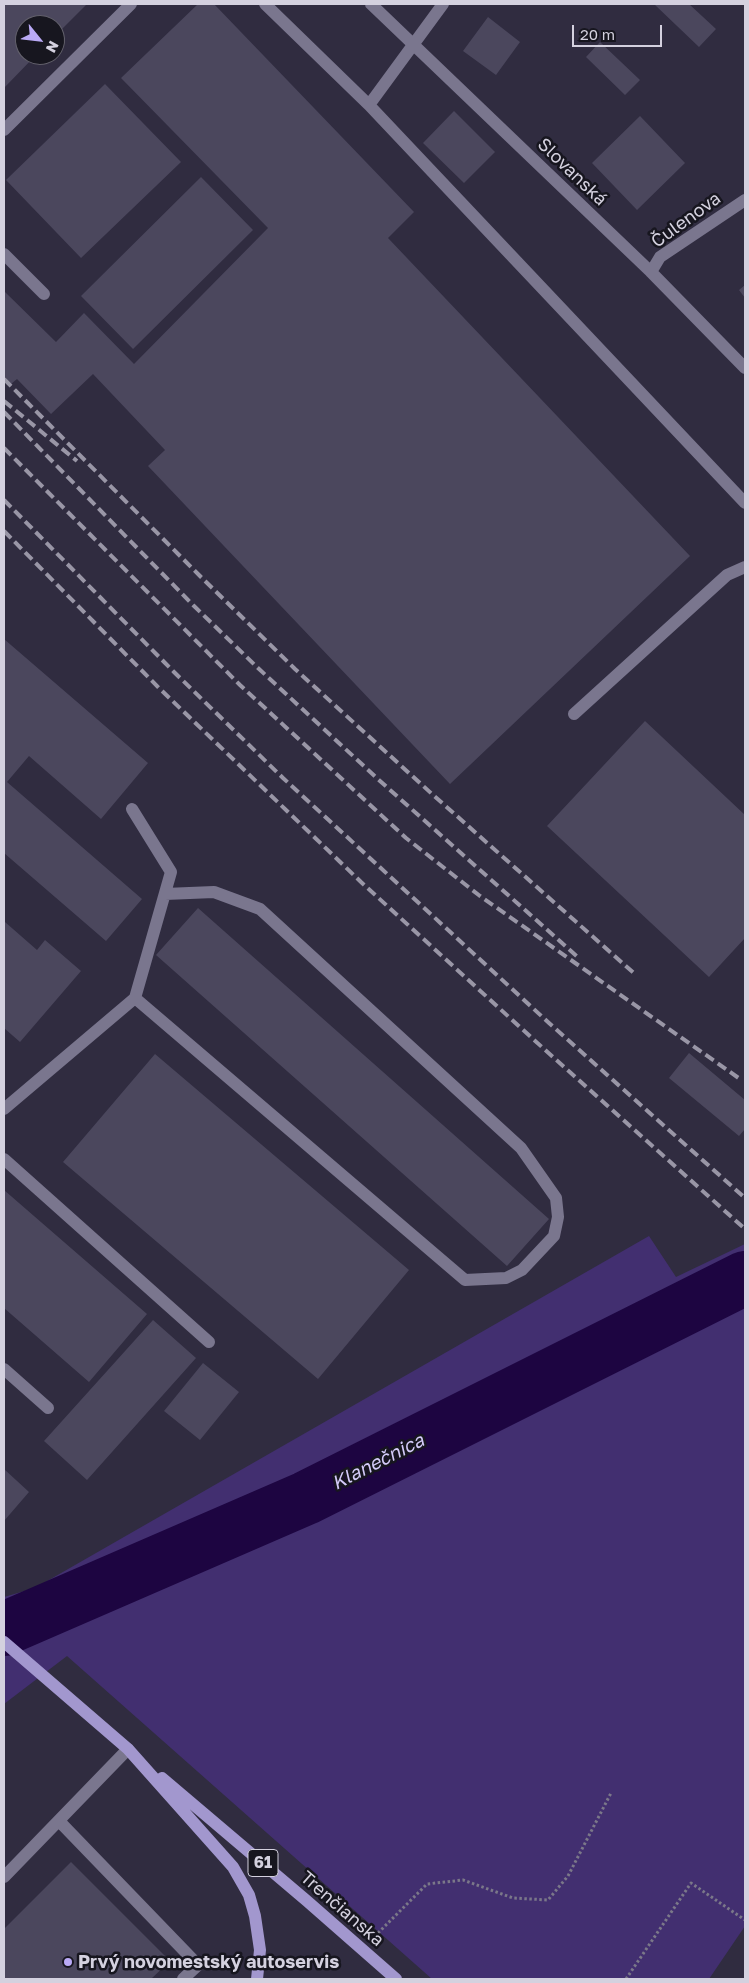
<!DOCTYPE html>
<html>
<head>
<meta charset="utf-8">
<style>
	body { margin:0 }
	#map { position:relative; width:749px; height:1983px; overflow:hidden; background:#302c40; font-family:"Golos Text",sans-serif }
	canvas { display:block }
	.frame { position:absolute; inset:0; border:5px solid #d4d1df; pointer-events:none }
	.north { position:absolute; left:15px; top:15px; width:50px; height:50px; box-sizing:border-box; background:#17161f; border:1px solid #63616c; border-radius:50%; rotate:119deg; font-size:14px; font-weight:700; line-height:20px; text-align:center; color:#d4d1df }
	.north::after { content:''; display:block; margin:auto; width:18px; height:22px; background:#baaaf6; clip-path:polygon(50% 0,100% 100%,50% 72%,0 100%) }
	.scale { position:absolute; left:572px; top:25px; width:90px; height:22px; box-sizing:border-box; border:2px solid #d4d1df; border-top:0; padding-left:6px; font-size:15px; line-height:18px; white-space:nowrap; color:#d4d1df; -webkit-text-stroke:4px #17161f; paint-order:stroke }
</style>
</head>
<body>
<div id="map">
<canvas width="749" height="1983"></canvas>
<div class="frame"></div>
<div class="north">N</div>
<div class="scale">20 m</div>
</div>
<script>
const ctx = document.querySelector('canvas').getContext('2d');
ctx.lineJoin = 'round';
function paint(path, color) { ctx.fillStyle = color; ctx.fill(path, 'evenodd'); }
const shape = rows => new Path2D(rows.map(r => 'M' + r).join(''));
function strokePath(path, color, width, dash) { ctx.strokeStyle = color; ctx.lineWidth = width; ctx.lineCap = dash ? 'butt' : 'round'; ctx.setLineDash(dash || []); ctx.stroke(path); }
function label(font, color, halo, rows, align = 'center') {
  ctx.font = font + ' "Golos Text",sans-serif'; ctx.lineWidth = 5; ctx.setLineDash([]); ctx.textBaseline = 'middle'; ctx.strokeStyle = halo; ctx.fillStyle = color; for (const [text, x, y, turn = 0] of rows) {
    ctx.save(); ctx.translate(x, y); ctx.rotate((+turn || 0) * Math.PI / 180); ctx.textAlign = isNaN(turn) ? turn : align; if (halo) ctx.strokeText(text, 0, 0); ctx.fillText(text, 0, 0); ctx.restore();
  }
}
const green = shape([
	[649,1236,676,1277,745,1244,745,1926,709,1979,432,1979,67,1656,4,1704,4,1597,35,1588]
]);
const river = shape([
	[4,1629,306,1498,745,1278]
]);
const building = shape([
	[4,4,87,4,55,36,55,25,25,25,25,55,36,55,4,88],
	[198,4,214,4,414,212,388,238,690,556,450,784,148,466,165,450,93,374,51,414,17,379,11,384,4,376,4,291,56,342,84,313,134,364,268,228,121,78],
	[654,4,689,4,716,29,699,47],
	[488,17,520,42,496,75,463,51],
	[600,42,640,80,625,95,586,57],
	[105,84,181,162,81,258,6,180],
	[454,111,495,152,464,183,423,143],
	[640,116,685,163,637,210,592,163],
	[201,177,253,230,133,349,81,296],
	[745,285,745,298,739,290],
	[4,639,148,763,101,819,29,756,7,782,142,899,106,941,4,853],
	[645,721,745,815,745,938,709,977,547,826],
	[198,908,549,1219,507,1266,156,955],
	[5,922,37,950,45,940,81,971,20,1042,4,1028],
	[689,1053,745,1100,745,1129,739,1136,669,1078],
	[155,1054,409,1270,318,1379,63,1162],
	[4,1190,147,1314,89,1382,4,1308],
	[153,1320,196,1358,87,1480,44,1441],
	[203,1363,239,1392,200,1440,164,1411],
	[4,1469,29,1492,4,1521],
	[71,1862,170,1961,151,1979,4,1979,4,1929]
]);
const path = shape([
	[378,1933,427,1884,463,1880,513,1898,548,1900,568,1876,611,1793],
	[626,1979,691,1883,745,1920]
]);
const minor = shape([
	[265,4,369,105,443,4],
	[371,4,651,272,745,368],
	[369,105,745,503],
	[4,130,131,4],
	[4,254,44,294],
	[651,272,660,257,745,200],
	[574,714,727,575,745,567],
	[132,809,171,872,135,998],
	[4,1109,135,998,465,1280,506,1278,522,1270,554,1236,558,1217,556,1198,521,1148,260,909,214,892,165,894],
	[4,1159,209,1342],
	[4,1369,48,1408],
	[59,1821,198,1965,183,1979],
	[4,1877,128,1749]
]);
const major = shape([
	[4,1642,128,1749,233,1867,249,1895,255,1916,260,1950,257,1979],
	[162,1778,307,1901,396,1979]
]);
const rail = shape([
	[4,379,200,576,295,669,432,794,636,975],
	[4,401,77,461],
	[4,412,193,605,258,668,380,781,580,959],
	[4,448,240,685,406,838,480,896,740,1079],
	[4,500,174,672,283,778,549,1023,745,1198],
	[4,531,159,688,361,882,533,1039,745,1229]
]);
const markers = [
	[68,1962,5,"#baaaf6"]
];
const shields = [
	[263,1863,30]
];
const shieldNames = [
	["61",263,1863]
];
const streetNames = [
	["Slovanská",572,172,44],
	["Čulenova",686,220,-36],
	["Trenčianska",342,1909,41]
];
const poiNames = [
	["Prvý novomestský autoservis",78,1962]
];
const waterNames = [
	["Klanečnica",378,1462,-27]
];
paint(green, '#422f70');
strokePath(river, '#1d0541', 54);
paint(building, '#4b475d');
strokePath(path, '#7b7889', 3, [2.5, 2.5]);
strokePath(minor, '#7a768e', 12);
strokePath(major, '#a297ce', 12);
strokePath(rail, '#9996a6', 4, [10, 5]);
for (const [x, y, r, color] of markers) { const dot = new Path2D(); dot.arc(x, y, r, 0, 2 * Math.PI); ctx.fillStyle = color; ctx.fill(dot); strokePath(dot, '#17161f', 2); }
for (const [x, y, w] of shields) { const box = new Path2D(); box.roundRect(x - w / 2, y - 13.5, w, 27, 4); ctx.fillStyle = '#17161f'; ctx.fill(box); strokePath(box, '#d4d1df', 1); }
label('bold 16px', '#d4d1df', null, shieldNames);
label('18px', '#d4d1df', '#17161f', streetNames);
label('bold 18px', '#d4d1df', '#17161f', poiNames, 'left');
label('italic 19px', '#d3caf8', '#17161f', waterNames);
</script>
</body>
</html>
